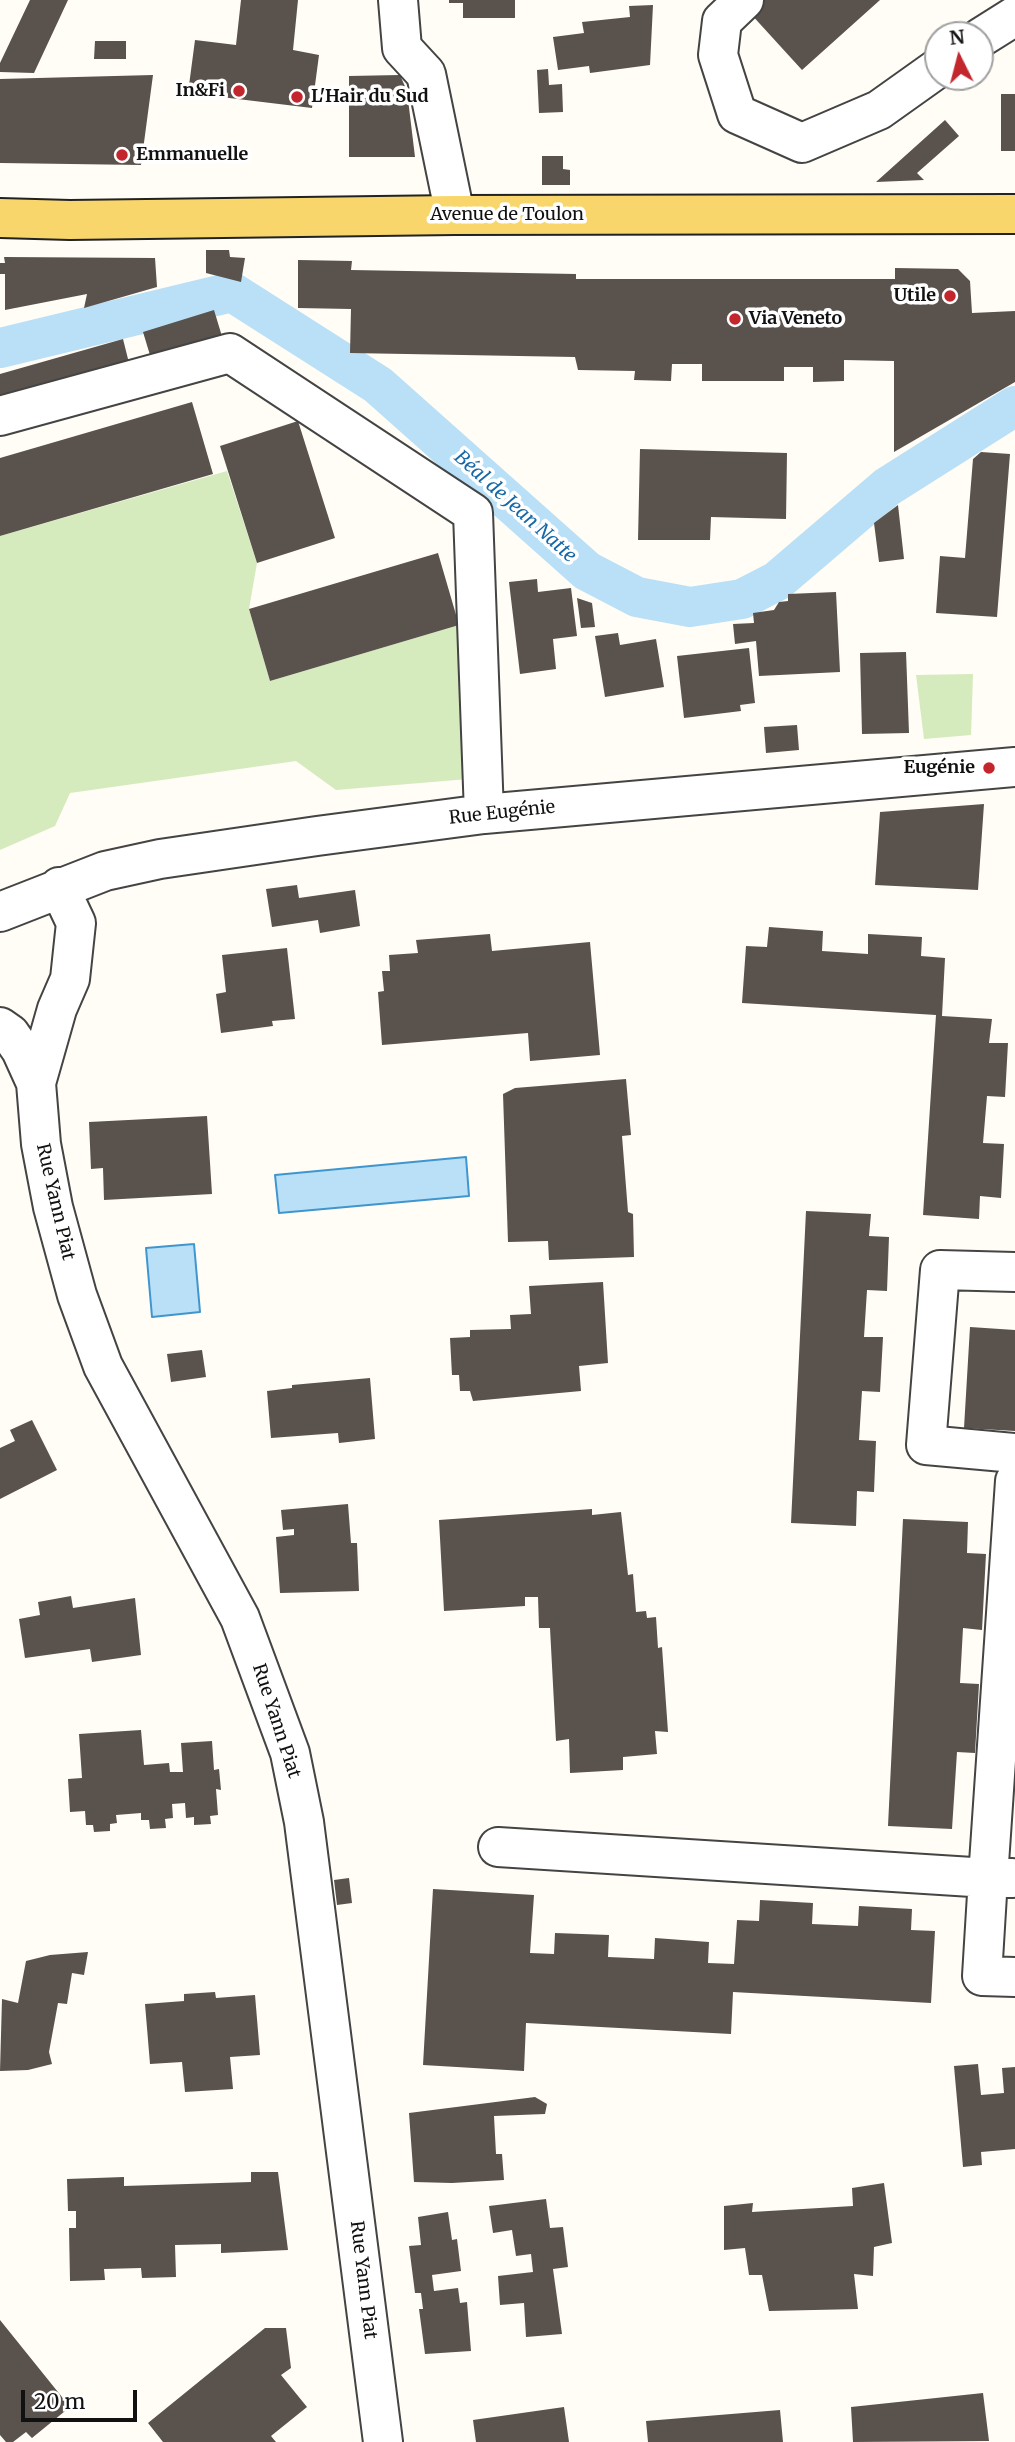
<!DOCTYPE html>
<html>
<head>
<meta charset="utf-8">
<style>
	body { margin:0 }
	#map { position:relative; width:1015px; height:2442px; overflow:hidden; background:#fffdf5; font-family:Merriweather,serif }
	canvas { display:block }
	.north { position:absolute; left:924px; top:21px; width:70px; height:70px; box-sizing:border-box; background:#fff; border:2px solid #a0a0a0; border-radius:50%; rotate:354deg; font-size:19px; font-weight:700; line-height:28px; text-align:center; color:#111 }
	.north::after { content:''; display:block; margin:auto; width:24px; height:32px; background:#c4262e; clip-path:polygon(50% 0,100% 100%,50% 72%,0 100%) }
	.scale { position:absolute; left:21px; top:2390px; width:116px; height:32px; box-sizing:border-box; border:4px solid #111; border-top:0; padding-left:9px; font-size:21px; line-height:24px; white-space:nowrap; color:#111; -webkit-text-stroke:5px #fff; paint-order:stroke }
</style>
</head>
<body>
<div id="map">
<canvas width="1015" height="2442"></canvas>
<div class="north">N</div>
<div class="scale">20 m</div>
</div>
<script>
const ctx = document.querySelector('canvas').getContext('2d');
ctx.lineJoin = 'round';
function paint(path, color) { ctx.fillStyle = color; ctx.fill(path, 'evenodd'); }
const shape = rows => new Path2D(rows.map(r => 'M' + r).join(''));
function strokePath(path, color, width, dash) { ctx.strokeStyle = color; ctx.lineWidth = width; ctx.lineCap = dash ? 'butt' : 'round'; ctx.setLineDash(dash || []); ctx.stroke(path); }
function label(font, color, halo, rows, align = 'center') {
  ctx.font = font + ' Merriweather,serif'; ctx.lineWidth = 7; ctx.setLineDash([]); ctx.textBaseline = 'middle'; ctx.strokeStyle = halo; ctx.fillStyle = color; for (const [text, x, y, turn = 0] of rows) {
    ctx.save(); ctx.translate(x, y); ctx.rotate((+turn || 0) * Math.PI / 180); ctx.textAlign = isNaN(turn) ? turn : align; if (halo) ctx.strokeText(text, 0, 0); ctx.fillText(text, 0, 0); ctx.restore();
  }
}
const green = shape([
	[227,471,257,563,249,609,270,681,459,625,468,779,336,790,296,761,70,793,55,826,0,850,0,536],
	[973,674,971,735,924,739,916,675]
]);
const water = shape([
	[466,1157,469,1196,279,1213,275,1175,466,1157],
	[194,1244,200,1312,152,1317,146,1248,194,1244]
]);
const canal = shape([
	[0,348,232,292,378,385,587,571,637,597,690,607,742,599,777,581,887,487,1015,406]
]);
const building = shape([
	[30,0,68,0,34,73,0,72,0,63],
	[241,0,298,0,293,50,319,55,312,108,188,93,195,40,236,45],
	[449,0,515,0,515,18,463,18,463,3,449,3],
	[765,0,880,0,802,70,750,13],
	[653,5,650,65,590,73,589,66,558,70,553,37,584,33,582,22,630,17,629,6],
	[95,41,126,41,126,59,94,59],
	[548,69,549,85,562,84,563,112,539,113,537,70],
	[153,75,141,165,0,163,0,79],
	[400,75,407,91,415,157,349,157,349,76],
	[1001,94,1015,94,1015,151,1001,151],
	[945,120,959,136,917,173,924,180,876,182],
	[542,156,563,156,563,169,570,170,570,185,542,185],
	[206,250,229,250,230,257,245,258,241,282,206,273],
	[4,257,155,258,157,287,84,308,87,294,5,310,5,274,0,274,0,263,5,263],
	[298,260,352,261,351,270,576,274,576,279,895,279,895,268,958,269,970,281,972,313,1015,311,1015,382,894,452,894,361,844,360,844,381,813,382,813,367,784,367,784,381,702,381,702,364,672,364,671,381,634,380,635,371,578,370,575,357,350,353,351,309,298,308],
	[214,310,224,343,153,365,143,332],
	[123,339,131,371,0,408,0,374],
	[192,402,213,474,0,536,0,458],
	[298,421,335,538,257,563,220,446],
	[640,449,787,453,786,519,711,517,710,540,638,540],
	[981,452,1010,454,997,617,936,613,940,556,965,558,973,459],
	[898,505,904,559,879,562,874,523],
	[438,553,459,625,270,681,249,609],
	[537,579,538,592,571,588,577,636,553,639,556,669,520,674,509,582],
	[836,592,840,672,759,676,756,641,735,644,733,624,754,623,753,613,774,610,779,602,788,601,788,594],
	[577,598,592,603,595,627,581,628],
	[618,633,620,645,656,639,664,687,605,697,595,636],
	[749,648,755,703,740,705,741,711,684,718,677,656],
	[906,652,909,733,862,734,860,653],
	[797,725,799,750,766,753,764,727],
	[984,804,978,890,875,885,880,812],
	[297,885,299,898,355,890,360,926,320,933,318,920,272,927,266,889],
	[769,927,823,931,822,951,868,954,868,934,922,937,921,956,945,958,942,1016,992,1019,989,1043,1008,1043,1005,1097,987,1096,983,1143,1004,1144,1001,1198,980,1196,979,1219,923,1215,936,1015,742,1003,746,946,767,947],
	[490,934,492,951,590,942,600,1055,530,1061,528,1033,382,1045,378,992,384,991,382,971,390,971,389,955,418,953,416,940],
	[287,948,295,1019,272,1021,273,1026,221,1033,216,994,226,992,222,955],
	[626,1079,631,1135,622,1136,628,1212,633,1214,634,1257,549,1260,548,1241,508,1242,503,1094,515,1088],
	[207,1116,212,1194,104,1200,103,1168,91,1169,89,1122],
	[806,1211,871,1214,869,1236,889,1237,887,1291,867,1290,864,1337,883,1337,880,1392,862,1391,859,1440,876,1441,874,1492,857,1491,856,1526,791,1523],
	[603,1282,608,1363,579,1366,581,1391,473,1401,470,1391,460,1391,459,1375,452,1375,450,1338,470,1337,470,1330,511,1329,510,1315,531,1314,529,1286],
	[970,1327,1015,1330,1015,1431,964,1428],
	[202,1350,206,1377,171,1382,167,1354],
	[370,1378,375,1439,339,1443,338,1433,271,1438,267,1391,292,1388,292,1385],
	[32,1420,57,1470,0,1499,0,1448,15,1441,10,1430],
	[348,1504,351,1543,357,1543,359,1591,280,1593,276,1537,294,1535,294,1529,283,1530,281,1510],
	[592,1509,592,1515,621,1512,628,1575,633,1574,636,1612,646,1611,647,1618,656,1617,658,1648,662,1647,668,1732,655,1731,657,1754,623,1757,623,1770,570,1773,569,1739,556,1741,550,1628,539,1628,538,1597,525,1597,525,1606,444,1611,439,1520],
	[903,1519,968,1522,967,1553,986,1554,982,1630,963,1628,960,1683,979,1684,975,1753,957,1752,952,1829,888,1826],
	[71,1596,73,1608,135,1598,141,1655,92,1662,90,1649,25,1658,19,1619,40,1615,38,1602],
	[141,1730,144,1765,169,1763,170,1772,183,1772,181,1743,212,1741,214,1770,219,1769,221,1790,216,1789,218,1815,210,1816,211,1824,194,1825,194,1817,186,1818,185,1803,172,1804,173,1818,165,1819,166,1828,150,1829,149,1820,141,1820,141,1813,116,1815,117,1823,110,1824,110,1831,94,1832,93,1825,86,1825,85,1811,70,1812,68,1779,82,1778,79,1734],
	[349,1878,352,1903,337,1905,334,1880],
	[433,1889,534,1895,530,1953,554,1954,555,1933,609,1935,608,1957,654,1959,655,1938,709,1942,708,1963,734,1964,737,1920,759,1921,760,1900,813,1903,812,1924,858,1926,859,1906,912,1909,911,1930,935,1931,931,2003,733,1992,731,2034,526,2023,524,2071,423,2065],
	[88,1952,84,1975,72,1973,67,2004,58,2003,49,2052,52,2064,28,2070,0,2071,2,1999,18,2003,26,1961,50,1955],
	[215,1992,216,1998,255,1995,260,2055,230,2057,233,2089,185,2092,182,2062,150,2064,145,2004,184,2001,184,1994],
	[978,2064,981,2095,1004,2093,1002,2068,1015,2067,1015,2149,981,2152,982,2165,963,2167,954,2066],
	[535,2097,547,2104,545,2114,494,2116,496,2154,502,2154,504,2180,452,2183,414,2182,409,2113],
	[251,2172,278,2172,288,2250,221,2253,221,2244,175,2245,176,2277,142,2278,141,2268,104,2269,105,2280,70,2281,69,2228,76,2228,76,2211,68,2211,67,2179,124,2177,124,2186,251,2182],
	[884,2183,892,2243,874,2247,873,2276,854,2274,858,2309,769,2311,762,2275,749,2275,745,2248,724,2250,724,2206,753,2203,752,2212,853,2206,852,2188],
	[546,2199,550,2228,563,2227,568,2267,553,2269,562,2334,526,2337,524,2303,500,2305,498,2276,533,2272,531,2254,516,2256,512,2230,493,2233,489,2206],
	[448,2212,452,2240,457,2239,461,2271,432,2275,434,2291,458,2288,460,2303,467,2302,471,2351,425,2354,419,2309,423,2309,421,2293,415,2293,409,2246,421,2245,418,2217],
	[0,2320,70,2407,32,2438,26,2432,13,2442,6,2442,0,2435],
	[265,2328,286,2328,291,2368,281,2375,307,2407,271,2436,276,2442,163,2442,148,2423],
	[983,2393,989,2441,853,2442,851,2407],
	[564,2407,569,2442,476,2442,473,2420],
	[780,2410,783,2442,648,2442,646,2421]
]);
const minor = shape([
	[398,0,402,48,426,74,455,215],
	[744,0,722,21,718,55,737,114,802,143,879,110,938,68],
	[980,38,1015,16],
	[0,416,230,353,473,513,484,814],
	[59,887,76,923,70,979,57,1009,36,1083,41,1144,53,1207,77,1295,103,1366,240,1618,290,1753,304,1822,383,2442],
	[0,912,105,871,160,859,317,836,484,814,1015,767],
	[0,1027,10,1034,21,1050,36,1083],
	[1015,1272,940,1270,926,1445,1015,1453],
	[498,1847,988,1878,1015,1481],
	[1012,1878,988,1878,982,1976,1015,1977]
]);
const major = shape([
	[0,218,70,220,455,215,1015,214]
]);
const markers = [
	[239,91,7,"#c4262e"],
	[297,97,7,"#c4262e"],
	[122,155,7,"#c4262e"],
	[950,296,7,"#c4262e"],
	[735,319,7,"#c4262e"],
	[989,768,7,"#c4262e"]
];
const poiNames = [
	["In&Fi",225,91],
	["L'Hair du Sud",311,97,"left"],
	["Emmanuelle",136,155,"left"],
	["Utile",936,296],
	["Via Veneto",749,319,"left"],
	["Eugénie",975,768]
];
const streetNames = [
	["Avenue de Toulon",507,215],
	["Rue Eugénie",502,813,-6],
	["Rue Yann Piat",55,1202,77],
	["Rue Yann Piat",276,1721,72],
	["Rue Yann Piat",363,2280,83]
];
const waterNames = [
	["Béal de Jean Natte",515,507,42]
];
paint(green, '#d5ebbd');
paint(water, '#b9e0f7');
strokePath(water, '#3f96cf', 2);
strokePath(canal, '#b9e0f7', 40);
paint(building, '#5a524d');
strokePath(minor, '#444', 42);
strokePath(major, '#222', 42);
strokePath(minor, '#fff', 38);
strokePath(major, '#f9d66b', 38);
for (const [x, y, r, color] of markers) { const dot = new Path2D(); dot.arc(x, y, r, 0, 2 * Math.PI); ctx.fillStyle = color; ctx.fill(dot); strokePath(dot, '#fff', 2.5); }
label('bold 18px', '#111', '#fff', poiNames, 'right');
label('18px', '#111', '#fff', streetNames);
label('italic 19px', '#1768a6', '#fff', waterNames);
</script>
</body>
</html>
